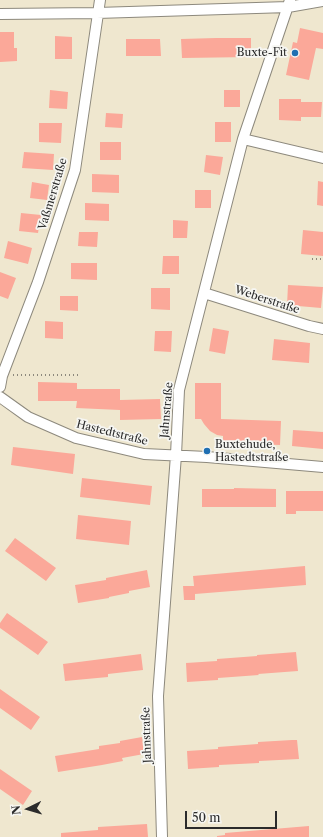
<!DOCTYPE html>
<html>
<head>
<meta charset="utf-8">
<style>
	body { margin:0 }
	#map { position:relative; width:323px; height:837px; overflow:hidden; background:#efe7cf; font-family:"Libre Caslon Text",serif }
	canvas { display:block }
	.north { position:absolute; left:8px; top:789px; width:40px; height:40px; -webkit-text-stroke:3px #f6f6f2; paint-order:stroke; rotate:265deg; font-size:11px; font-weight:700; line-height:16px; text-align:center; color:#2b2b2b }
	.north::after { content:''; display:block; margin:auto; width:14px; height:18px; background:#2b2b2b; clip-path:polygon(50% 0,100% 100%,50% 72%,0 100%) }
	.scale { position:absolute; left:185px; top:811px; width:92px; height:18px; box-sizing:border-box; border:2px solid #2b2b2b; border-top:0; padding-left:5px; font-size:12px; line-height:14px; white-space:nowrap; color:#2b2b2b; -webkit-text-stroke:3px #f6f6f2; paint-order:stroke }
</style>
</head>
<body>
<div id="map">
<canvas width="323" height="837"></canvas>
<div class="north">N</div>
<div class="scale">50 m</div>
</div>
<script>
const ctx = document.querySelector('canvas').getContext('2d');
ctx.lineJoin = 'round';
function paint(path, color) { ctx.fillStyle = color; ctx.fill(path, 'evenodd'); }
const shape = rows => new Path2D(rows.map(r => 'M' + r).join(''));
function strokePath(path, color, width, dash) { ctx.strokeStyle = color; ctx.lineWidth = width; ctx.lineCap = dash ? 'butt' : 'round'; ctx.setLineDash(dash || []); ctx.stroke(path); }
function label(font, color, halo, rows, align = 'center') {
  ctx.font = font + ' "Libre Caslon Text",serif'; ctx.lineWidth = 3.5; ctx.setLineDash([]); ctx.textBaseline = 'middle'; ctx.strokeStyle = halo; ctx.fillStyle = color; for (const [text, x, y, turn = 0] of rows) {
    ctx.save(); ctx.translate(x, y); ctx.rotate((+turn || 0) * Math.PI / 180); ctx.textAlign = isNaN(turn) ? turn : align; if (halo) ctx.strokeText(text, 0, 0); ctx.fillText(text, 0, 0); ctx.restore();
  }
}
const building = shape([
	[300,28,323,33,323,49,316,48,309,80,286,75,293,42,297,43],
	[0,32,14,32,14,48,17,48,17,61,0,62],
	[55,36,72,37,72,59,55,59],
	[216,38,251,38,251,57,182,58,181,39],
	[126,39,160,39,161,56,126,56],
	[50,90,68,92,67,109,49,108],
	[224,90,240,90,240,107,224,107],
	[279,99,301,99,301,102,322,102,321,117,301,117,301,121,279,120],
	[106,113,123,114,122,128,105,127],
	[215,122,231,122,231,142,215,142],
	[39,123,62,123,61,143,39,142],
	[100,142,121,142,121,160,100,160],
	[24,152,54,154,53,170,22,168],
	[206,155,223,157,220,175,204,172],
	[92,174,119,175,119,193,92,192],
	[318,181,323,182,323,206,317,205],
	[32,182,49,185,47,200,30,198],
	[195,190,211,190,211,208,195,208],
	[85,203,109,204,109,221,85,220],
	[21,213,41,215,38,233,19,231],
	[173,220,188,221,187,238,173,238],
	[303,230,323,232,323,256,301,254],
	[79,232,98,232,97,247,78,246],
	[8,241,32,248,28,264,4,258],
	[163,256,179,256,179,274,162,274],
	[71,263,97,263,97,280,71,279],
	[0,272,16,278,8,299,0,296],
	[288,285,323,287,321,308,287,305],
	[151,288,170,288,170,310,151,309],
	[60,296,78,296,78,311,60,310],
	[45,321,63,322,63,339,45,338],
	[213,328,229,331,225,354,209,351],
	[155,331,172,331,171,352,154,351],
	[274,339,310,343,309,363,272,360],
	[38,382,77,383,77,389,120,389,120,400,160,399,161,419,120,420,120,410,76,408,77,401,38,401],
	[195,383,221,383,221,419,281,421,280,445,223,443,223,436,217,435,210,431,204,424,201,419,195,419],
	[293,430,323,432,323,449,292,446],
	[13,447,75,454,73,474,11,465],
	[82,478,152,486,150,505,80,497],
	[234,488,276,489,276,507,202,507,202,489,234,489],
	[286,491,323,491,323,511,296,511,296,514,286,514],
	[78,515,131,521,129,545,76,539],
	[15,538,56,568,46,581,5,551],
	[305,566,306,585,195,594,195,600,184,600,183,586,194,586,193,576],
	[147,570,150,587,129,591,129,593,109,597,109,598,78,603,75,585,106,580,106,578],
	[7,613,48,642,38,655,0,628,0,623],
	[296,652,298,671,258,674,259,675,218,678,218,680,187,682,186,663,217,661,217,659,257,656,257,655],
	[141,654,143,670,108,674,108,677,65,681,63,664],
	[0,689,40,717,31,730,0,708],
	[142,737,144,754,122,758,123,761,102,765,58,772,55,756,99,749,99,746,120,743,120,741],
	[292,740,297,740,299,759,259,761,259,763,219,765,219,767,188,769,187,751,218,749,218,747,258,744,258,742],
	[0,769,32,791,23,805,0,789],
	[147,824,148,837,61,837,61,833,98,830,98,827],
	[309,826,309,837,217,837,217,836,225,835,225,833]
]);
const path = shape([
	[312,259,323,259],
	[13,375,79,375]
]);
const minor = shape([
	[0,14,97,13,288,7,323,1],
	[243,139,323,158],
	[204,293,309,326,323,329],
	[0,387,2,376,38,282,75,170,100,0],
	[0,397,28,417,76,438,144,454,207,457,323,467],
	[162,837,158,696,176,455,179,390,243,139,290,0]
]);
const markers = [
	[295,53,4,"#1f6fb2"],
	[207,451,4,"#1f6fb2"]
];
const poiNames = [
	["Buxte-Fit",287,53],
	["Buxtehude,",215,445,"left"],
	["Hastedtstraße",215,458,"left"]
];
const streetNames = [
	["Vaßmerstraße",53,194,-73],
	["Weberstraße",267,300,18],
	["Jahnstraße",167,410,-85],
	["Hastedtstraße",112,433,14],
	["Jahnstraße",147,735,-92]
];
paint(building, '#fba899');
strokePath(minor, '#8d897d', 12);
strokePath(path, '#8d897d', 2, [1, 3]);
strokePath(minor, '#fff', 10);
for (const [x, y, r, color] of markers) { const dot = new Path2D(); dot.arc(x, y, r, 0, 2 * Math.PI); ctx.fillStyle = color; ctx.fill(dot); strokePath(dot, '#f6f6f2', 1.5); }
label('11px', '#2b2b2b', '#f6f6f2', poiNames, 'right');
label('11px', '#2b2b2b', '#f6f6f2', streetNames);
</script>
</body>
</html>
